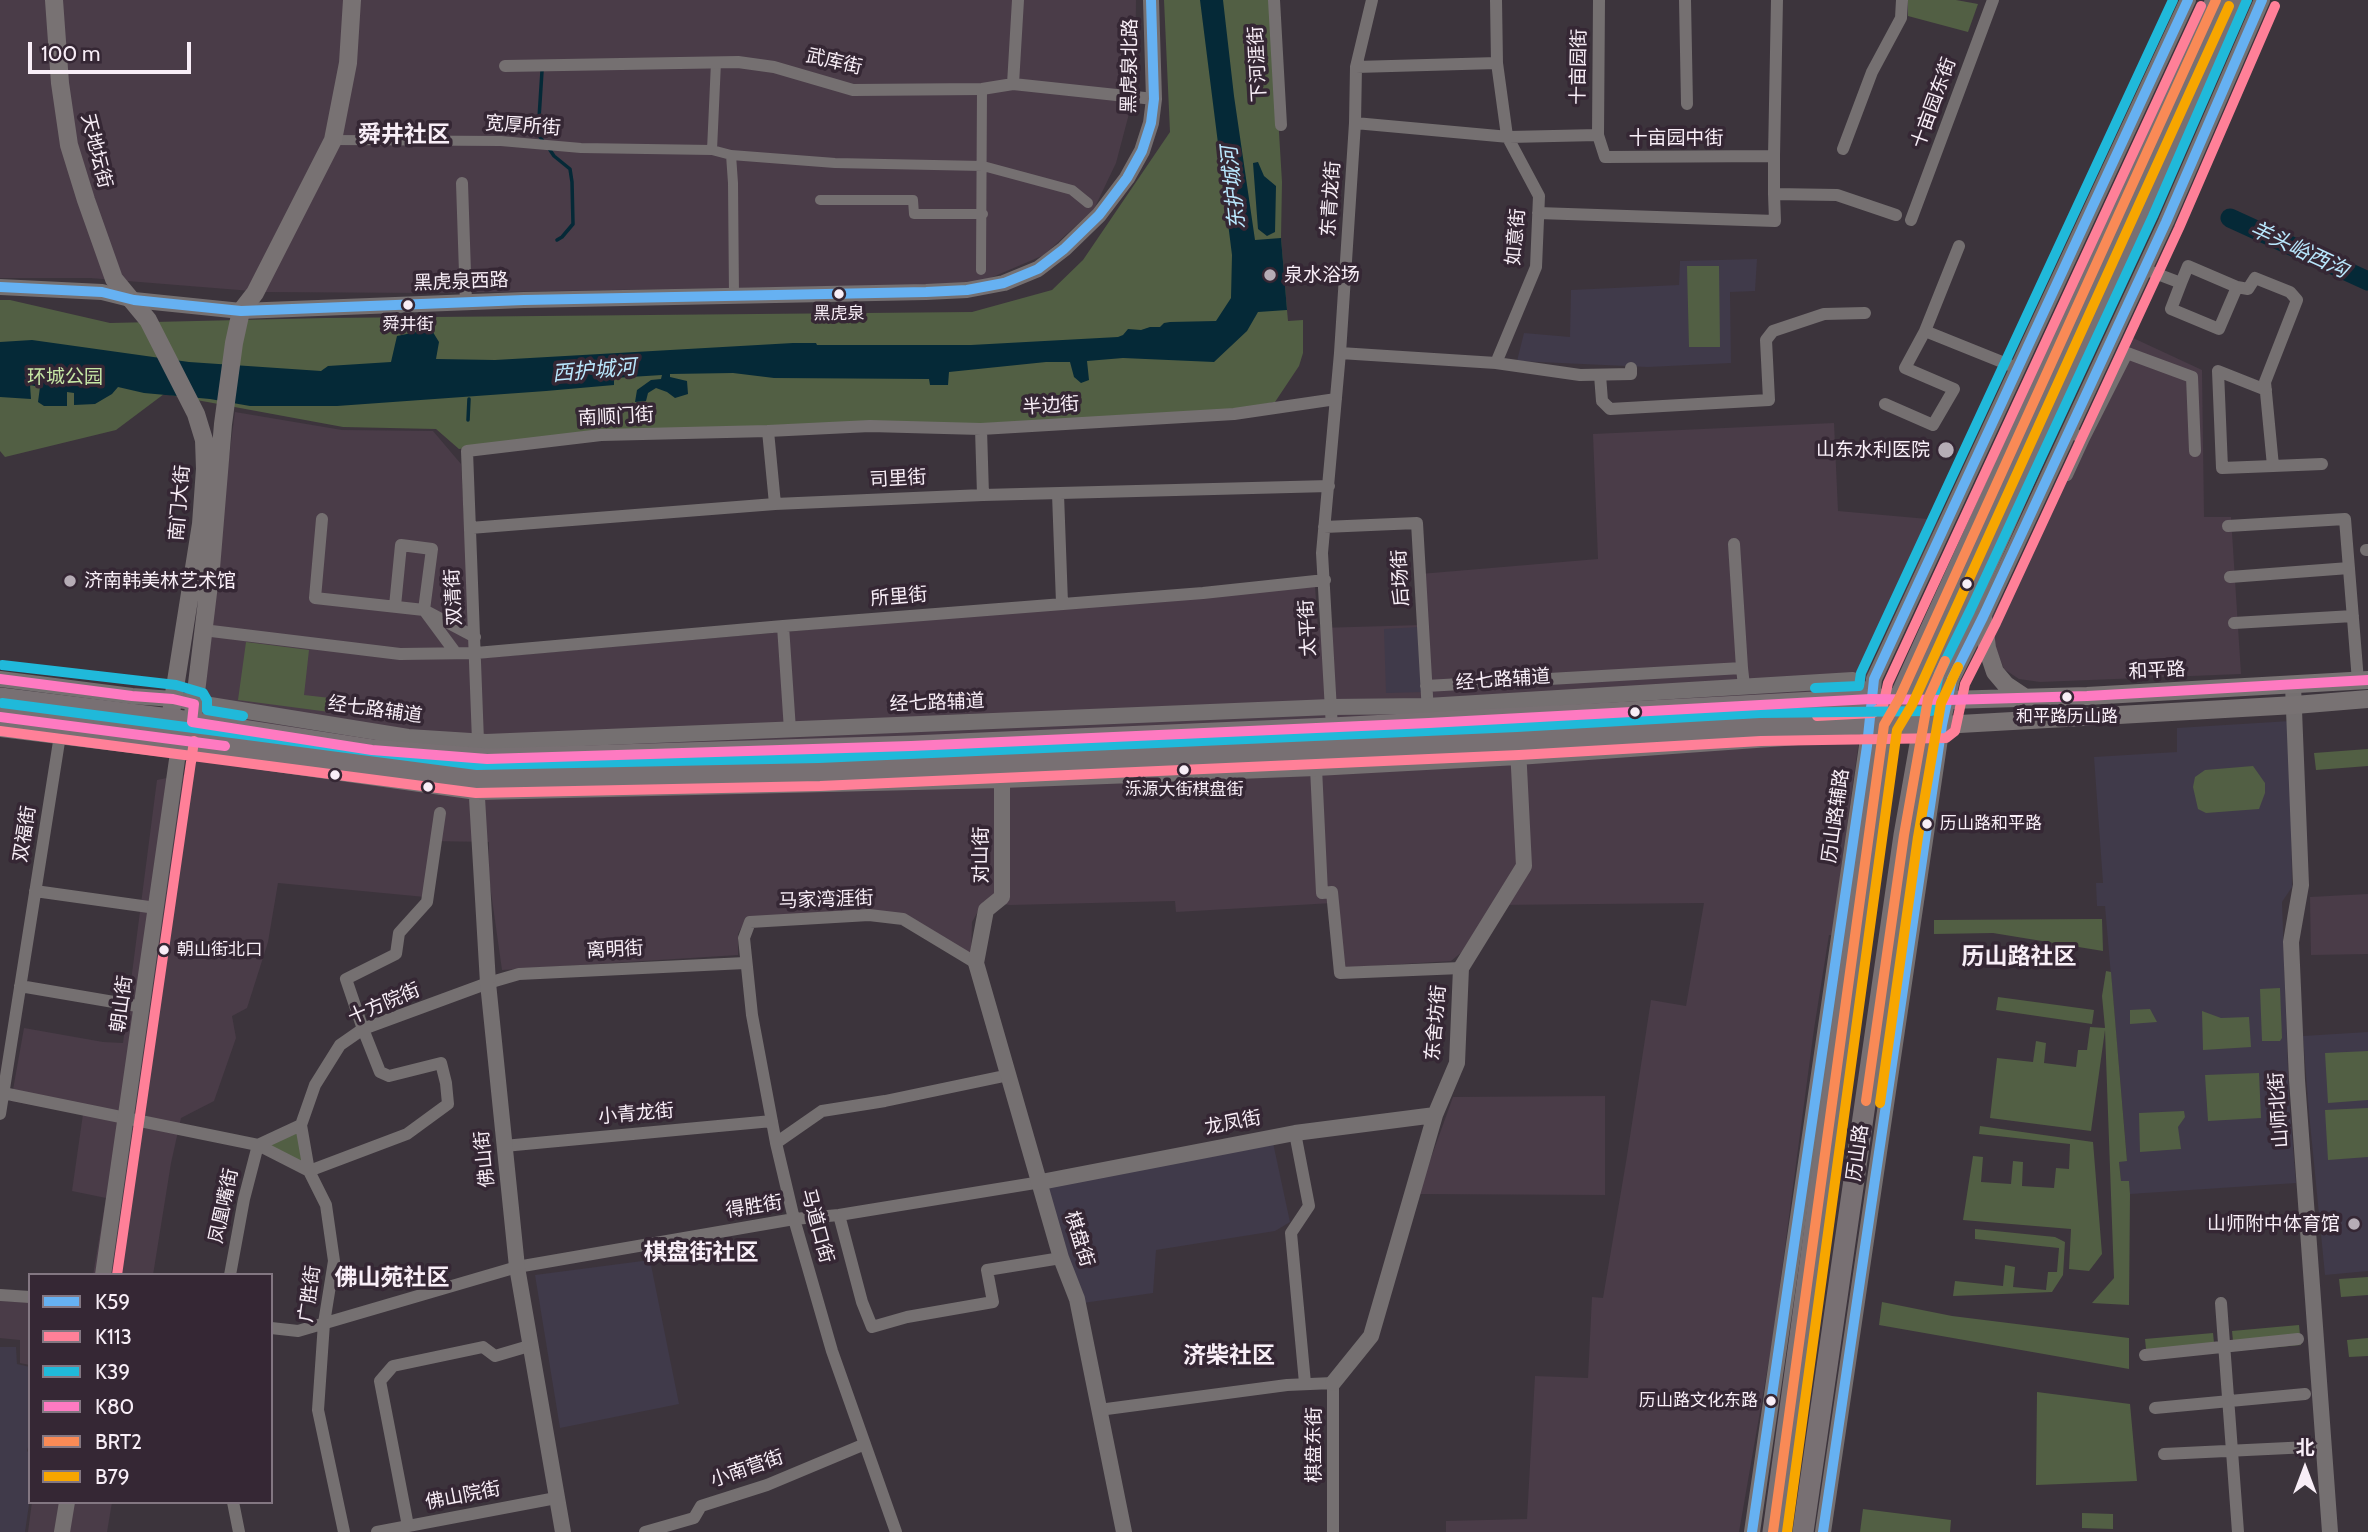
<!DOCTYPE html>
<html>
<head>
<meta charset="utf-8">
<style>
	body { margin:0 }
	#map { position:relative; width:2368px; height:1532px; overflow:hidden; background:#3c343c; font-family:Cabin,"Noto Sans SC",sans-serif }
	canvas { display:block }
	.legend { position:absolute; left:28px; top:1273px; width:245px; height:231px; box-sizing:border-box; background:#352734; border:2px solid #837782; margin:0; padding:9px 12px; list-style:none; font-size:21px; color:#f8eef7 }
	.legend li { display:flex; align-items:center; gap:14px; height:35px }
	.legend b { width:35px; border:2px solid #837782 }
	.north { position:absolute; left:2270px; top:1434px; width:70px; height:70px; -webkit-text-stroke:5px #352734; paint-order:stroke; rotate:0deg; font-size:19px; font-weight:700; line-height:28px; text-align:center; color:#f8eef7 }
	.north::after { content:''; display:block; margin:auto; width:24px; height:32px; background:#f8eef7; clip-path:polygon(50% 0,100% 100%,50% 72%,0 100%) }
	.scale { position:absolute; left:28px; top:42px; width:163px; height:32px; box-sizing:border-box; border:4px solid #f8eef7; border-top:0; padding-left:9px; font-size:21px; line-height:24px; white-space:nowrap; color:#f8eef7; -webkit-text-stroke:5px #352734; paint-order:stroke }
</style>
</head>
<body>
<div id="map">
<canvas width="2368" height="1532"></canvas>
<ul class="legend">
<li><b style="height:9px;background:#66b1f2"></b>K59</li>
<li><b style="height:9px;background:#ff8098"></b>K113</li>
<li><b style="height:9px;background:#20b9da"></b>K39</li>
<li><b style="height:9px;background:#fe7ac1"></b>K80</li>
<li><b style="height:9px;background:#f98a56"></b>BRT2</li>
<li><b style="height:9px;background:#f7a600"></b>B79</li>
</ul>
<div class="north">北</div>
<div class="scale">100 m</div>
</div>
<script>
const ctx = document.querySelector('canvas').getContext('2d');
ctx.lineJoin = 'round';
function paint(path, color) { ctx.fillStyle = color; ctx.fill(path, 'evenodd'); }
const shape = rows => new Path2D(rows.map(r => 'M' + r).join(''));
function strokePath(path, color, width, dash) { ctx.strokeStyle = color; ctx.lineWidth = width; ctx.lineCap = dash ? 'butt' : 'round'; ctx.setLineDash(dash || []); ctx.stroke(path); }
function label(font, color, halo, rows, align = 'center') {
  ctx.font = font + ' Cabin,"Noto Sans SC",sans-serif'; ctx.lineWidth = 7; ctx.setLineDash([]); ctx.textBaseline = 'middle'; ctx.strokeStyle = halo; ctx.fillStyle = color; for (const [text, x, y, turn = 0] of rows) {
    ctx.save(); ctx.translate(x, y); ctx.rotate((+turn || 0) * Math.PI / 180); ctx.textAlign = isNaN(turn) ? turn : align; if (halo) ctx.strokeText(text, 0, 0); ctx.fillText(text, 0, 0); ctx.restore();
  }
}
const commercial = shape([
	[0,0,1136,0,1135,91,1116,163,1094,209,1044,255,981,282,917,285,429,293,264,292,90,278,0,278],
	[2131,337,2202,370,2204,517,2231,517,2241,674,2040,682,2019,679,2004,669,1992,638,1992,616,2044,519],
	[235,412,342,430,433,431,461,464,472,659,1315,586,1318,628,1422,625,1420,574,1598,559,1593,434,1834,423,1838,511,1939,520,1869,668,1832,935,1829,935,1814,1029,1773,1337,1739,1532,1446,1532,1446,1521,1527,1519,1535,1376,1588,1378,1592,1297,1603,1298,1627,1156,1651,1000,1686,1006,1704,903,1496,905,1474,942,1451,961,1340,968,1333,903,1176,912,1175,901,1010,905,984,901,972,922,971,955,904,914,746,919,738,934,738,955,502,970,488,871,489,842,430,841,425,897,278,883,268,942,247,1008,232,1016,236,1038,214,1101,181,1118,171,1163,153,1275,93,1275,106,1198,72,1191,83,1114,11,1101,24,1028,103,1042,123,1043,157,780,187,774],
	[2368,894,2368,954,2311,955,2310,897],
	[1605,1096,1605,1195,1418,1194,1453,1097],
	[0,1301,30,1302,30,1365,20,1363,20,1340,0,1338],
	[32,1502,112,1502,107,1532,28,1532]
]);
const education = shape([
	[1757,259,1755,291,1730,292,1731,363,1648,367,1517,361,1524,333,1570,337,1571,290,1679,285,1680,261],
	[1420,627,1424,692,1386,693,1384,629],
	[2290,721,2292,887,2282,902,2289,1099,2296,1183,2130,1194,2129,1182,2121,1182,2119,1162,2127,1160,2105,906,2097,906,2096,883,2103,883,2094,757,2177,752,2177,728],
	[2368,1032,2368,1271,2325,1275,2309,1113,2303,1036],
	[1272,1138,1290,1222,1275,1231,1156,1250,1153,1293,1083,1303,1043,1187],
	[650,1260,679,1404,560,1428,535,1275],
	[0,1347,16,1347,17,1364,30,1367,30,1440,27,1451,30,1454,30,1498,25,1532,0,1532]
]);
const green = shape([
	[1164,0,1271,0,1282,182,1281,238,1287,310,1288,321,1303,320,1303,353,1299,366,1275,402,1214,414,1063,423,602,431,459,449,436,429,343,427,164,394,116,430,5,457,0,451,0,300,10,300,110,323,325,318,972,312,1052,290,1083,260,1170,132],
	[1908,0,1956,0,1978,4,1968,32,1908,16],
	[1687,266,1719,266,1720,347,1689,347],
	[246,642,309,650,304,695,339,699,337,713,238,700],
	[2368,749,2368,766,2316,770,2314,753],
	[2253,766,2265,783,2265,793,2259,809,2206,813,2198,809,2193,787,2195,777,2205,770],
	[2102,919,2103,951,1993,933,1934,934,1934,920],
	[2106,971,2111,972,2127,1161,2119,1162,2121,1181,2129,1181,2130,1194,2129,1305,2092,1303,2114,1278,2105,1030,2091,1131,1990,1118,1997,1058,2033,1062,2036,1041,2046,1043,2044,1063,2076,1067,2078,1050,2087,1050,2090,1027,2105,1028,2102,996],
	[2280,988,2282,1038,2280,1041,2262,1041,2260,989],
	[1998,997,2094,1010,2092,1024,1996,1010],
	[2150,1009,2157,1022,2130,1024,2130,1010],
	[2202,1011,2221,1018,2249,1017,2251,1047,2203,1050],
	[2368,1051,2368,1100,2328,1103,2325,1053],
	[2259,1073,2261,1118,2208,1121,2205,1075],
	[2368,1108,2368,1157,2328,1160,2325,1110],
	[2184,1111,2185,1117,2178,1127,2181,1149,2140,1152,2139,1113],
	[1980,1126,2093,1142,2102,1254,2089,1271,2069,1269,2071,1229,1963,1220,1973,1156,1983,1157,1981,1182,2011,1184,2013,1161,2023,1162,2022,1186,2054,1188,2056,1168,2069,1169,2070,1144,1979,1134],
	[297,1130,305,1166,265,1144],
	[1975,1229,2055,1237,2065,1242,2063,1275,2052,1292,1953,1296,1955,1281,2003,1286,2005,1265,2015,1267,2013,1287,2046,1290,2048,1272,2057,1272,2059,1248,1975,1239],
	[2368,1277,2368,1295,2341,1297,2339,1279],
	[1882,1302,1952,1316,2129,1338,2129,1369,1879,1325],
	[2299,1325,2301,1345,2234,1351,2232,1331],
	[2213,1333,2215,1353,2147,1359,2145,1339],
	[2368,1338,2368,1356,2349,1357,2347,1340],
	[2037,1392,2130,1404,2137,1481,2036,1485],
	[1863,1509,1951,1520,1950,1532,1860,1532],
	[2082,1513,2113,1514,2113,1529,2082,1528]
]);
const water = shape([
	[1200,0,1223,0,1234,96,1255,240,1281,238,1287,310,1258,312,1247,331,1214,362,1123,358,1087,361,1089,380,1081,383,1074,377,1070,362,1046,362,949,372,948,385,930,385,929,379,774,378,733,373,670,374,670,377,687,381,688,394,675,398,667,392,656,388,648,393,646,401,635,402,637,390,651,380,661,379,662,375,614,378,614,385,546,391,337,406,250,406,210,399,144,393,118,387,112,394,95,404,74,405,74,393,67,392,67,406,44,406,38,402,40,387,30,385,31,399,0,397,0,342,32,340,189,362,321,371,328,366,391,362,397,336,431,329,439,342,436,359,495,360,793,343,816,343,817,345,971,345,1118,337,1123,335,1128,329,1141,330,1150,327,1160,327,1164,323,1170,322,1216,321,1231,298,1232,255],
	[1258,162,1264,176,1276,186,1275,232,1267,236,1258,229,1253,163]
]);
const stream = shape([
	[542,71,538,134,543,141],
	[548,147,554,156,570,169,572,182,573,224,562,237,557,240],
	[468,420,469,399]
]);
const river = shape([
	[2230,218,2368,281]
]);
const pedestrian = shape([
	[333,140,501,141,581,148,712,150,731,155,733,183,734,296],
	[712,150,716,62],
	[731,155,835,163,983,166,1072,190,1088,203],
	[820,200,913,200,914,214,983,214],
	[981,270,982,89]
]);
const minor = shape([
	[1274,0,1281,125],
	[1685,0,1687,104],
	[505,66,738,62,774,67,853,90,982,89,1013,84,1154,99],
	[1356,67,1497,63],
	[1013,84,1018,0],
	[1355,123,1509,137,1598,135,1605,157,1774,156,1777,0],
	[1598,135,1599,0],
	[1843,149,1872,72,1901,18,1902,0],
	[1774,156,1774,194,1837,195,1896,215],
	[462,183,466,303],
	[1538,213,1775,221,1774,194],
	[1911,220,1993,0],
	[1959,246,1925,331,2017,368],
	[2144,269,2181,283,2188,266,2237,287,2248,289,2255,278,2290,292,2297,300,2265,382,2273,466,2322,464],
	[2181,283,2171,309,2219,329,2237,287],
	[1340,353,1496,363,1536,267,1539,196,1507,136,1497,63,1496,0],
	[1496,363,1580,375,1631,374,1631,368],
	[1600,375,1602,401,1610,409,1769,400,1766,340,1773,331,1824,314,1865,313],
	[2266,390,2218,371,2222,468,2273,466],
	[1885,404,1933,425,1954,389,1905,368,1925,331],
	[981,429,983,495],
	[768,431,775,504],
	[2069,432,2084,438,2127,353,2192,377,2195,451],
	[2067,475,2084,438],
	[1058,494,1062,603],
	[322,519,315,598,424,610,455,652],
	[2228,526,2345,519,2358,681],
	[1324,527,1417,523,1428,713],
	[470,528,775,504,983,495,1329,486],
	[1734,544,1742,668],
	[2366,550,2368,550],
	[2230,577,2349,568],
	[395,606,401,545,432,549,424,610,475,637],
	[2234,623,2353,616],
	[783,626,790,730],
	[203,630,400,654,476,653,783,626,1203,593,1325,580],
	[1426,686,1742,668,1744,686],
	[1332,728,1322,553,1340,353,1355,123,1356,67,1372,0],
	[478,741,467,451,601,435,768,431,870,426,981,429,1234,414,1336,399],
	[1316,768,1322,893,1332,892,1340,973,1461,968],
	[440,813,427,902,399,933,396,954,346,979,363,1029,380,1072,389,1076,441,1063,446,1083,448,1104,407,1134,309,1171,301,1125,315,1085,340,1045,363,1029,488,983,519,974,745,963],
	[35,891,156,908],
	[20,986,143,1007],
	[3,1093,258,1145,309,1171,326,1205,334,1261,324,1323,318,1410,344,1532],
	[0,1114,61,729],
	[1295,1133,1309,1206,1291,1233,1305,1383],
	[776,1143,822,1111,885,1101,1009,1075],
	[504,1146,772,1121],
	[839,1215,862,1302,872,1327,907,1317,993,1302,987,1270,1061,1258],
	[230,1275,244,1199,258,1145,301,1125],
	[0,1295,30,1297],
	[2221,1303,2238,1532],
	[271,1328,298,1331,517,1267,794,1219,839,1215,1041,1182],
	[2145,1355,2298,1339],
	[2155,1408,2305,1394],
	[1099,1410,1287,1385,1333,1383,1333,1532],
	[2164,1454,2309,1447],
	[233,1502,239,1532],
	[408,1526,380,1381,393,1366,483,1347,495,1356,529,1346],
	[377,1532,556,1498],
	[645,1532,694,1518,701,1506,767,1485,865,1444],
	[896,1532,832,1351,794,1219,776,1143,752,1015,744,938,750,922,869,915,903,919,976,963]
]);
const tertiary = shape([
	[0,287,102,292,134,300,241,311,524,300,926,292,967,290,1004,283,1038,269,1064,249,1099,215,1127,178,1142,151,1151,123,1154,99,1151,0],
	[0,679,132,696,173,699,408,737,486,742,1331,707,1427,706,1853,680,1871,699],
	[2293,685,2301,885,2291,942,2297,1080,2330,1532],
	[0,729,165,749],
	[242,759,477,792,1002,780,1316,768,1518,757,1840,734],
	[1002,780,1002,897,986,910,976,963,1061,1258,1077,1299,1124,1532],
	[476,781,488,983,517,1267,563,1532],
	[1041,1182,1295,1133,1435,1115],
	[103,1275,180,739],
	[1333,1383,1371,1336,1435,1115,1457,1063,1461,968,1524,866,1518,748],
	[62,1532,67,1502],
	[1752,1532,1867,746,1874,679,2188,0],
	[1823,1532,1942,725,1952,679,1983,617,2166,222,2262,0]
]);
const secondary = shape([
	[54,0,60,83,69,145,86,200,114,279,148,320,196,414,204,440,205,469,201,524,170,719,175,730],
	[1983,617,1987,648,1995,672,2006,685,2024,697],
	[1948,700,2087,696,2368,680],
	[1942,725,2295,705,2368,699],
	[184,733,192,722,197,684,211,568,223,424,234,343,241,311,255,293,333,140,348,63,352,0]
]);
const primary = shape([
	[0,698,170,719,372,750,487,759,911,746,1332,728,1871,699,1948,700],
	[0,717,476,779,819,772,1518,741,1760,727,1868,724,1942,725],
	[1773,1532,1884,725,1899,699,2216,0],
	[1803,1532,1904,835,1928,699,2236,0]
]);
const bus1 = shape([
	[0,287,102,292,134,300,241,311,524,300,926,292,967,290,1004,283,1038,269,1064,249,1099,215,1127,178,1142,151,1151,123,1154,99,1151,0],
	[1752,1532,1867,746,1874,679,2188,0],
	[1823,1532,1942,725,1952,679,1983,617,2166,222,2262,0]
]);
const bus2 = shape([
	[1817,716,1873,713,1883,706,1888,683,2201,6],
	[0,731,476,793,820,786,1519,755,1761,741,1946,738,1955,731,1965,684,1996,623,2179,228,2275,6],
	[117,1275,194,741]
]);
const bus3 = shape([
	[2,665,176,685,203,693,207,700,207,710,243,716],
	[1815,688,1859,686,1861,673,2173,0],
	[2,703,477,765,819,758,1517,727,1760,713,1931,711,1939,674,1970,611,2153,216,2247,0]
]);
const bus4 = shape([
	[0,679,132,696,173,699,194,704,192,722,372,750,487,759,911,746,1429,723,1871,699,1948,700,2087,696,2368,680],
	[0,717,225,746]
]);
const bus5 = shape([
	[1866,1101,1904,835,1928,699,1945,661],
	[1773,1532,1884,725,1899,699,2216,0]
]);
const bus6 = shape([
	[1880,1103,1918,837,1941,703,1958,667],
	[1787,1532,1897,730,1912,705,2229,6]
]);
const markers = [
	[1270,275,7,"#b6adb6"],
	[839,294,6,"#f8eef7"],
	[408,305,6,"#f8eef7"],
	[1946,450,9,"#b6adb6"],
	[70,581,7,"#b6adb6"],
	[1967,584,6,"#f8eef7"],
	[2067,697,6,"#f8eef7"],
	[1635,712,6,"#f8eef7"],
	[1184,770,6,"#f8eef7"],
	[335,775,6,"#f8eef7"],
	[428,787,6,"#f8eef7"],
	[1927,824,6,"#f8eef7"],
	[164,950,6,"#f8eef7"],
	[2354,1224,7,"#b6adb6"],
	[1771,1401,6,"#f8eef7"]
];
const busNames = [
	["黑虎泉",839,314],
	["舜井街",408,325],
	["和平路历山路",2067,717],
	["泺源大街棋盘街",1184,790],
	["历山路和平路",1940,824,"left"],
	["朝山街北口",177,950,"left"],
	["历山路文化东路",1758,1401,"right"]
];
const streetNames = [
	["武库街",834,62,13],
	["下河涯街",1258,64,-93],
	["黑虎泉北路",1130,66,-89],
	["十亩园街",1579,67,-89],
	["十亩园东街",1934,103,-70],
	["宽厚所街",523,126,4],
	["十亩园中街",1676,138],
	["天地坛街",96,151,76],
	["东青龙街",1331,199,-86],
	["如意街",1516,237,-85],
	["黑虎泉西路",461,282,-2],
	["半边街",1051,406,-4],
	["南顺门街",616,417,-3],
	["司里街",898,479,-3],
	["南门大街",180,503,-85],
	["后场街",1401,578,-93],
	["双清街",454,597,-93],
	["所里街",899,597,-5],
	["太平街",1308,628,-93],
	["和平路",2157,671,-3],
	["经七路辅道",1503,680,-4],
	["经七路辅道",937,703,-2],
	["经七路辅道",375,710,8],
	["历山路辅路",1836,816,-82],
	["双福街",25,834,-81],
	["对山街",981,855,-90],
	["马家湾涯街",826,900,-2],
	["离明街",615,950,-3],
	["朝山街",122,1004,-82],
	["十方院街",384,1004,-23],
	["东舍坊街",1436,1023,-85],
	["山师北街",2279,1110,-94],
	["小青龙街",636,1114,-5],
	["龙凤街",1233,1123,-11],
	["历山路",1858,1153,-82],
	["佛山街",485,1159,-96],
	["凤凰嘴街",224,1206,-78],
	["得胜街",754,1207,-9],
	["马道口街",817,1226,75],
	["棋盘街",1079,1239,73],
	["广胜街",310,1294,-82],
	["棋盘东街",1314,1445,-90],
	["小南营街",747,1469,-19],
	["佛山院街",463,1496,-11]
];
const poiNames = [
	["泉水浴场",1284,275],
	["山东水利医院",1930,450,"right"],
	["济南韩美林艺术馆",84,581],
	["山师附中体育馆",2340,1224,"right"]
];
const parkNames = [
	["环城公园",65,377]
];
const waterNames = [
	["东护城河",1234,188,-96],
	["羊头峪西沟",2299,250,25],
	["西护城河",594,371,-5]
];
const quarterNames = [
	["舜井社区",404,135],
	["历山路社区",2019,957],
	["棋盘街社区",701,1253],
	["佛山苑社区",392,1278],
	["济柴社区",1229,1356]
];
paint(commercial, '#4a3c48');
paint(education, '#403a4a');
paint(green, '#525f44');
paint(water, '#052937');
strokePath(stream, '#052937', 3.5);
strokePath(river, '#052937', 19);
strokePath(pedestrian, '#757071', 10);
strokePath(minor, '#757071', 12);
strokePath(tertiary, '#757071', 16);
strokePath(secondary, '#787273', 18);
strokePath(primary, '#787073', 21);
strokePath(bus1, '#66b1f2', 10);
strokePath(bus2, '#ff8098', 10);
strokePath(bus3, '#20b9da', 10);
strokePath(bus4, '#fe7ac1', 10);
strokePath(bus5, '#f98a56', 10);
strokePath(bus6, '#f7a600', 10);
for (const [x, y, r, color] of markers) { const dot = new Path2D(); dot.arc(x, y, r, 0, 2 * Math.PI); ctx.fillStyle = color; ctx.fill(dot); strokePath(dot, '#352734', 2.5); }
label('17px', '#f8eef7', '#352734', busNames);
label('19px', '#f8eef7', '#352734', streetNames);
label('19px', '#f8eef7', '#352734', poiNames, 'left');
label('19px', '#c6e7a5', '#352734', parkNames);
label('italic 21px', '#b9e7fd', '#352734', waterNames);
label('bold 23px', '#f8eef7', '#352734', quarterNames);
</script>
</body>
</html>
